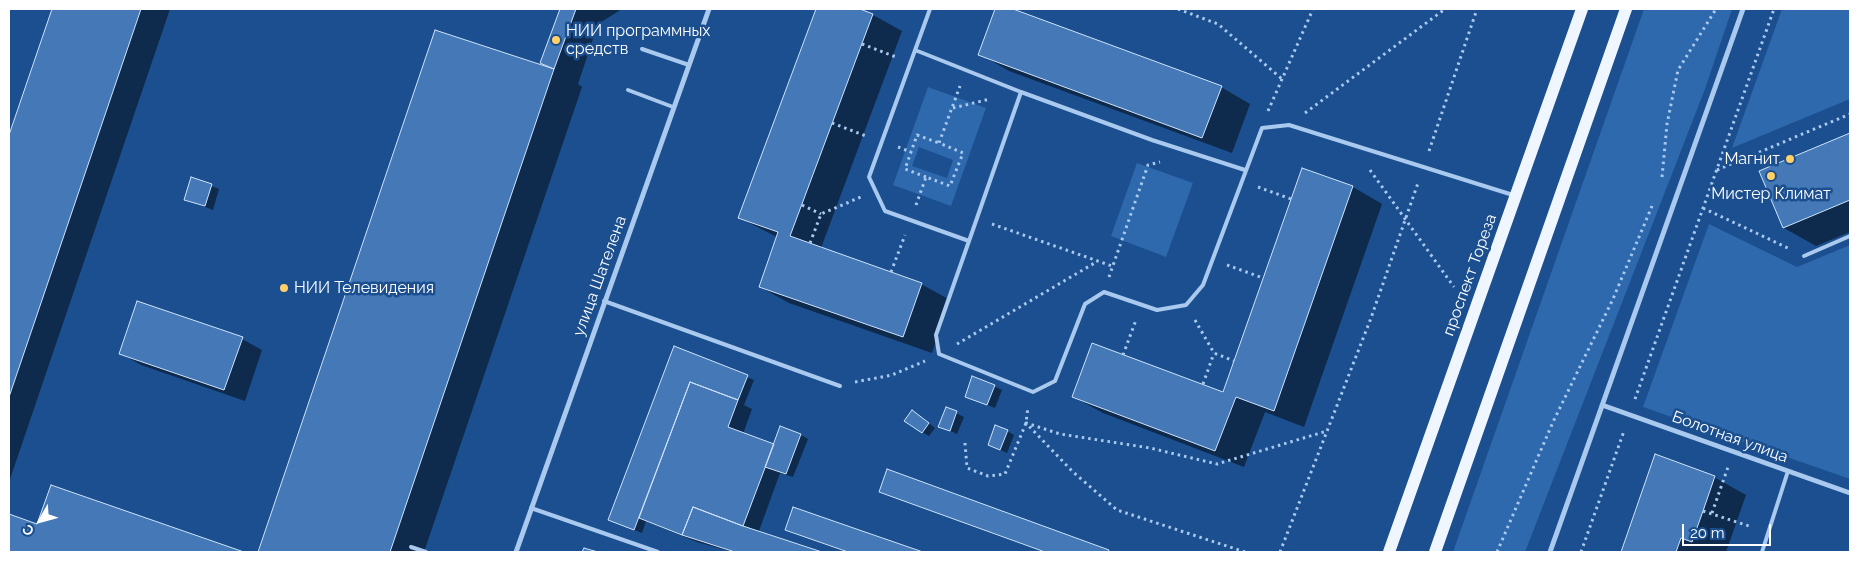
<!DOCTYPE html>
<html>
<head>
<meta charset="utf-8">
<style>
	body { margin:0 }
	#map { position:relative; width:1859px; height:561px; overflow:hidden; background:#1b4f8f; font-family:Raleway,sans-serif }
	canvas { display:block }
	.frame { position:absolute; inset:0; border:10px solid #fff; pointer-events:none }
	.north { position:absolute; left:15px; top:496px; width:50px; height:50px; -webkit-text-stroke:4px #1b4f8f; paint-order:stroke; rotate:232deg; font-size:14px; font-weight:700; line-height:20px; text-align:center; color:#fff }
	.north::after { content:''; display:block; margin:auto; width:18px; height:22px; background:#fff; clip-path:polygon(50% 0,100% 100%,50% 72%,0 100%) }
	.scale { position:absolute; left:1682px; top:524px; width:89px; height:22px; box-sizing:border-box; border:2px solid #fff; border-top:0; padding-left:6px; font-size:15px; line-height:18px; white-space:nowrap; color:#fff; -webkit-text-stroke:4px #1b4f8f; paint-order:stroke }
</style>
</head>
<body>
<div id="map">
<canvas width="1859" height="561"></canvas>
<div class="frame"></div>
<div class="north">С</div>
<div class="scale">20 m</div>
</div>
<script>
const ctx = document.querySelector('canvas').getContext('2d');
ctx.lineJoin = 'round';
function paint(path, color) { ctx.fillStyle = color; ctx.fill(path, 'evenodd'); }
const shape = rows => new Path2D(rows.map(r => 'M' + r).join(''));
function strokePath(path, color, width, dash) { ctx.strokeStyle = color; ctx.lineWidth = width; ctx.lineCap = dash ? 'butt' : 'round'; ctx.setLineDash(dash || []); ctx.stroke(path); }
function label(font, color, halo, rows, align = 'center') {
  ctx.font = font + ' Raleway,sans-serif'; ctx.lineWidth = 5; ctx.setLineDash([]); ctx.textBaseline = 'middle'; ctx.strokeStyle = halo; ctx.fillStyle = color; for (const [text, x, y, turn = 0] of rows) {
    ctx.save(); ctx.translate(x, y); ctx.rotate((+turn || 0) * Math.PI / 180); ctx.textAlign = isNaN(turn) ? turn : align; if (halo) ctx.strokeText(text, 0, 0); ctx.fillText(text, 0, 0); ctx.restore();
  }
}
const green = shape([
	[1644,9,1732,9,1705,89,1525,552,1453,552],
	[1782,9,1850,9,1850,99,1732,148],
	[928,87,986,108,951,206,893,185],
	[919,147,953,160,947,178,912,166],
	[1137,163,1193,183,1166,257,1111,236],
	[1709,224,1797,267,1850,245,1850,479,1643,407]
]);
const shadow = shape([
	[53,9,170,9,9,482,9,139],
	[562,9,622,9,598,24,578,84,582,87,424,552,259,552,436,32,553,69,542,63],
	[818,9,857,9,873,15,902,31,821,248,921,284,950,300,932,353,789,303,760,287,777,237,740,218],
	[997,9,1009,9,1221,87,1250,104,1232,153,1009,71,980,54],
	[1850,134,1850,232,1816,246,1784,228,1760,172],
	[1302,169,1353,187,1382,204,1304,427,1265,412,1244,467,1103,413,1074,397,1224,394],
	[192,179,219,189,213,210,186,199],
	[242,339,262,350,245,401,141,365,120,353],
	[675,348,754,380,744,405,752,409,743,434,774,446,801,435,808,439,793,477,780,473,759,531,821,552,733,552,697,542,646,521,642,533,609,520],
	[994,386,1002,390,995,408,966,396],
	[946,408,964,417,957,434,940,426],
	[919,416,935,428,929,436,922,432],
	[1007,431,1014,435,1007,453,990,445],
	[1656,456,1714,477,1746,495,1726,552,1622,552],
	[888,471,1109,551,1110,552,1044,552,888,495,881,491],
	[51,486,240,552,9,552,9,515,38,526],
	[793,508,919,552,846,552,786,530]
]);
const building = shape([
	[52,9,141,9,9,397,9,135,52,9],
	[560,9,576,9,554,69,540,63,560,9],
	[816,9,860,9,873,14,790,236,922,283,903,337,759,287,778,232,738,218,816,9],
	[995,9,1013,9,1222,86,1202,138,978,55,995,9],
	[435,30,554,69,390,552,258,552,435,30],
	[1850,133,1850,200,1783,228,1759,171,1850,133],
	[1302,168,1353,186,1274,411,1236,397,1215,451,1072,397,1092,343,1223,392,1302,168],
	[191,177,212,184,205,206,184,200,191,177],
	[137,301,243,337,224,390,119,354,137,301],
	[674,346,748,375,738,400,690,382,634,530,608,520,674,346],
	[972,376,995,385,987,405,965,397,972,376],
	[690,382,738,400,728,427,774,444,743,526,693,507,682,535,639,518,690,382],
	[946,407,957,411,950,431,938,427,946,407],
	[912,410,929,423,922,433,904,421,912,410],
	[995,425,1008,430,1000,450,988,445,995,425],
	[780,426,801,434,786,474,765,467,780,426],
	[1655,454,1715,476,1703,511,1692,542,1681,538,1676,552,1621,552,1655,454],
	[887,469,1109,550,1108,552,1045,552,879,492,887,469],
	[51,485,244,552,9,552,9,514,37,524,51,485],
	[693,507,743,526,822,552,735,552,682,535,693,507],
	[793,507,865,532,923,552,848,552,785,530,793,507],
	[584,548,598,552,582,552,584,548]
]);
const path = shape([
	[1178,9,1218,24,1282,79],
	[862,44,896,57],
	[953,108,990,99],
	[1268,111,1313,9],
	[1305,113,1445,9],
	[832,123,866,136],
	[898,147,911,152],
	[1429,151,1477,9],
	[1370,170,1454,287],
	[1717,170,1850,114],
	[926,177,905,169,917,135,939,143],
	[1662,177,1667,124,1678,70,1716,9],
	[1258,187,1291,199],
	[802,205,821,214],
	[916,205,926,177,950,186,963,153,939,143,960,86],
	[1703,208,1790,249],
	[992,224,1112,266],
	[810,243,821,214,861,197],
	[1227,265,1263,278],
	[891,272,905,235],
	[1109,277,1148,165,1160,162],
	[1195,320,1214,353,1234,361],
	[957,344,1098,261],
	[1123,355,1136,320],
	[855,382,892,375,925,361],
	[1203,384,1214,353],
	[1635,399,1774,9],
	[965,443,967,468,988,476,1005,474,1026,423,1028,407],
	[1703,511,1752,527],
	[1712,513,1728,467],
	[1245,552,1117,510,1072,471,1026,423,1060,434,1150,448,1217,464,1327,431],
	[1280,552,1371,318,1418,183],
	[1497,552,1553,422,1613,299,1652,206],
	[1581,552,1624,431]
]);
const service = shape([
	[930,9,869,177,885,211,969,241,936,335,939,354,1033,392,1055,381,1085,304,1104,292,1157,310,1186,305,1203,285,1262,128,1289,125,1513,195],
	[642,49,689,65],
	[915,50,1021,92,1152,140,1245,170],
	[628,90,673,107],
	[969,241,1021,92],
	[1804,256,1850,236],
	[604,301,840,386],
	[531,508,658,552],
	[411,547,426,552],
	[1762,552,1788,471]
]);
const minor = shape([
	[1602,405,1850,493],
	[516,552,709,9],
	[1550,552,1743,9]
]);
const primary = shape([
	[1389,552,1582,9],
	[1435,552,1626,9]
]);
const markers = [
	[556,40,5,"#ffd166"],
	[1790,159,5,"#ffd166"],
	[1771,176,5,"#ffd166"],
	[284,288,5,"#ffd166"]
];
const poiNames = [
	["НИИ программных",566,31],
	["средств",566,49],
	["Магнит",1780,159,"right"],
	["Мистер Климат",1771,194,"center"],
	["НИИ Телевидения",294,288]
];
const streetNames = [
	["проспект Тореза",1470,275,-70],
	["улица Шателена",600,276,-70],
	["Болотная улица",1730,437,20]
];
paint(green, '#2e69ad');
paint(shadow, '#0007');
paint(building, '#4478b7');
strokePath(building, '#cfe3fa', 1);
strokePath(path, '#a9c9ee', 3, [2.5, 4]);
strokePath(service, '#a9c9ee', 4);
strokePath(minor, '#a9c9ee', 5);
strokePath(primary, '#f0f6ff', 12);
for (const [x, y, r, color] of markers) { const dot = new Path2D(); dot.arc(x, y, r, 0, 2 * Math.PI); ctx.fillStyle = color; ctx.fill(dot); strokePath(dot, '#1b4f8f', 2); }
label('16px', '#fff', '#1b4f8f', poiNames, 'left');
label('16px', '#fff', '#1b4f8f', streetNames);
</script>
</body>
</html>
